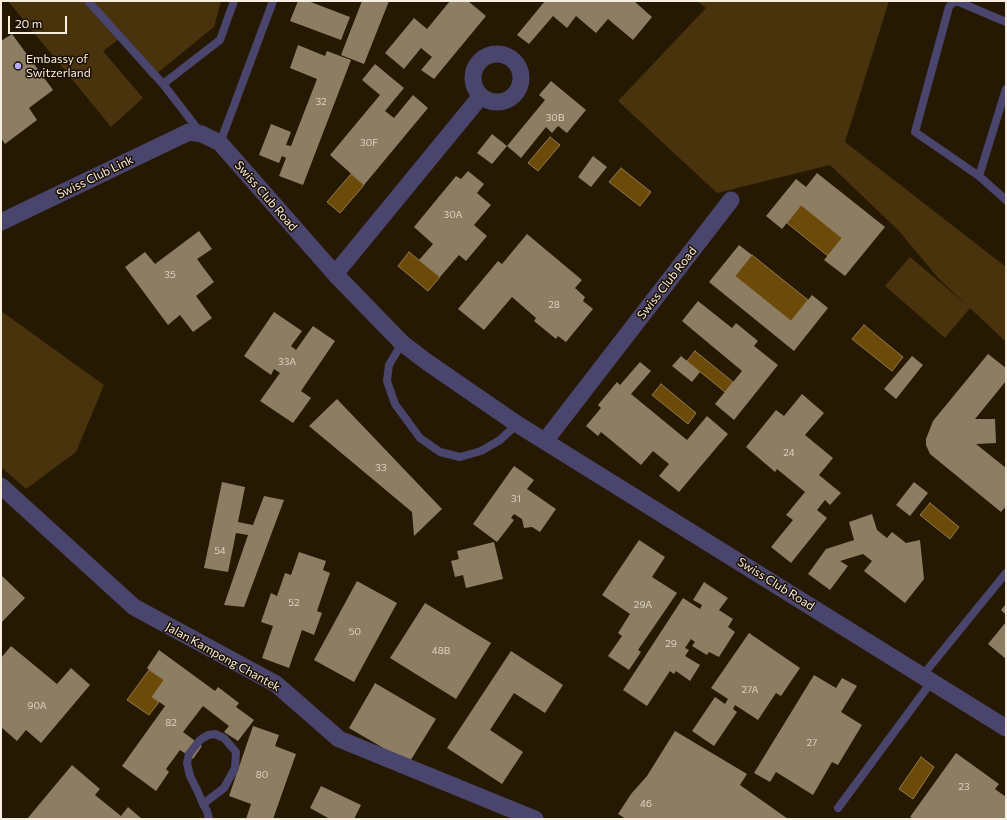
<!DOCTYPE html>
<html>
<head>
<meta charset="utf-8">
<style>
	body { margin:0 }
	#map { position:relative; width:1007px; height:820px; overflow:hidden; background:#261903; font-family:Commissioner,sans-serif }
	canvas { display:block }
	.frame { position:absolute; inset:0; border:2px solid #f7eee0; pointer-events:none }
	.scale { position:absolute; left:8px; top:16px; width:59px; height:18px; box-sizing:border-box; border:2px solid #f7eee0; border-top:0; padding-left:5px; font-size:12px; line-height:14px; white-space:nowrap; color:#f7eee0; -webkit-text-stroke:3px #1c1000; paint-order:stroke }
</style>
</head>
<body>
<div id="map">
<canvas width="1007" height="820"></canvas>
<div class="frame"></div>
<div class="scale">20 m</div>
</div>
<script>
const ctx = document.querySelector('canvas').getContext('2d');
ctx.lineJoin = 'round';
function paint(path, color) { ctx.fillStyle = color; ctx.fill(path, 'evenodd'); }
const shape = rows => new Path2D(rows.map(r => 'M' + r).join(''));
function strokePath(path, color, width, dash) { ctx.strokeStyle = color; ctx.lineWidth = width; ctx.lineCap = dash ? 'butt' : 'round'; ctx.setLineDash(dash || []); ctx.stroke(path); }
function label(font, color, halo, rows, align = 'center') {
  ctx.font = font + ' Commissioner,sans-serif'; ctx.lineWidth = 3; ctx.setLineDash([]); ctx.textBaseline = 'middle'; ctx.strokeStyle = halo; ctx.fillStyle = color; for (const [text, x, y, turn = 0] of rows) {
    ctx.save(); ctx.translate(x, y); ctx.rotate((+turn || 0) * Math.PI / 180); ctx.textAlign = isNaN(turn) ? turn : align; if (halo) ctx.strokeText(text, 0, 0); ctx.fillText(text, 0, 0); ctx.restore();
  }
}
const green = shape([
	[8,1,221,1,214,27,151,78,119,39,103,51,143,98,111,127],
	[697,1,889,1,845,142,1006,267,1006,342,970,308,945,338,885,286,910,257,968,306,939,279,899,231,830,165,717,193,618,101,706,8],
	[1,311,104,385,76,452,26,489,1,467]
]);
const water = shape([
	[550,137,560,145,538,171,528,163,550,137],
	[621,168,651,192,640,206,609,182,621,168],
	[351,174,364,185,340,213,327,202,351,174],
	[801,205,842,238,828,256,787,223,801,205],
	[409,252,440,277,428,291,398,266,409,252],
	[752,255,808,300,791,321,735,276,752,255],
	[864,325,903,357,892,371,852,339,864,325],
	[695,351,733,382,725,392,687,361,695,351],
	[661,384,696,413,688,424,652,395,661,384],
	[930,503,959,527,950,539,920,515,930,503],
	[149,670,164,680,152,697,159,702,149,715,127,700,149,670],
	[921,757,934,767,913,799,899,789,921,757]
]);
const building = shape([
	[298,1,308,1,350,17,341,40,290,21],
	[362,1,389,1,364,64,341,55],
	[450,1,468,1,486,16,434,79,421,70,432,57,421,48,404,69,385,53,414,18,427,29],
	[545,1,634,1,652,17,633,40,608,19,596,33,576,16,567,28,553,16,529,44,517,35],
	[12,34,53,90,29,108,37,120,5,144,1,138,1,41],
	[298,45,325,56,327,51,351,60,303,185,279,176,286,158,282,156,279,163,259,155,271,124,291,132,286,145,291,146,317,79,290,68],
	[375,64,404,88,385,111,394,118,413,95,428,108,364,185,330,155,380,95,362,80],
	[551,81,586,110,567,133,558,126,552,133,546,127,521,158,507,146,545,100,539,95],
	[492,134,507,146,492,164,477,153],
	[593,156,607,167,591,187,578,177],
	[468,171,484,184,477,193,491,205,474,225,487,236,466,261,459,255,440,277,419,260,433,244,414,227,456,176,461,179],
	[817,173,885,227,845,276,824,260,842,238,801,205,782,229,766,216,796,179,806,187],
	[199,231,212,249,197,259,214,282,196,296,212,318,193,332,180,315,168,325,125,267,145,252,155,264],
	[527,234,582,280,575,288,585,297,583,301,593,309,566,342,558,336,556,339,534,321,536,318,512,297,484,330,458,309,498,261,502,264],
	[739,245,752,255,735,276,791,321,812,295,828,308,794,351,709,282],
	[698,301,732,328,736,323,758,341,754,346,778,365,734,420,715,404,742,371,682,321],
	[274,312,302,331,291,346,296,350,313,326,335,341,301,391,311,398,293,423,260,401,280,373,274,369,271,375,244,356],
	[988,354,1006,368,1006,381,975,419,995,419,996,443,976,444,1006,468,1006,506,1001,512,930,454,926,445,926,439,933,421],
	[681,356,700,372,692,382,672,366],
	[912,356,923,365,896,399,884,389],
	[640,362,651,371,631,394,687,440,707,416,728,434,679,492,659,476,669,464,653,451,641,465,601,432,598,436,586,426,601,408,598,405,617,382,620,385],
	[802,394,824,413,805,435,833,458,819,475,841,493,830,505,825,500,817,510,827,518,791,563,771,547,793,520,786,515,805,492,777,469,775,472,746,447,776,410,784,416],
	[337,399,442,509,414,536,412,512,309,426],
	[514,466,534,480,527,489,556,509,540,532,532,527,524,528,522,519,514,514,511,518,514,520,497,542,473,524],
	[222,482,245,487,238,522,253,525,264,496,284,500,244,607,224,605,248,535,236,533,228,572,204,568],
	[914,482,928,493,910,516,896,505],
	[872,514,877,530,887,538,892,532,906,543,920,540,924,579,905,603,864,571,872,561,863,554,840,561,848,566,830,590,808,574,826,549,854,540,849,522],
	[639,540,665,557,652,577,677,593,638,650,641,652,629,670,608,656,622,636,618,633,630,614,602,595],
	[494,542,503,579,466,588,463,575,455,577,451,561,459,559,457,551],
	[299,552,326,561,323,570,330,573,317,611,322,613,314,635,302,630,289,668,262,658,273,626,261,622,271,593,277,596,285,573,291,575],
	[1,575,25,598,1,623],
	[357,581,397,603,354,682,314,660],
	[704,582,728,598,719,610,733,619,728,627,735,632,719,657,709,652,707,655,692,646,695,642,691,639,685,648,689,650,685,656,700,665,690,681,676,671,674,674,670,671,647,706,623,690,683,598,700,609,702,605,693,600],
	[425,603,491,643,456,699,390,658],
	[1006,604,1006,615,1001,610],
	[1006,622,1006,659,988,644],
	[749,633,800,668,781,696,776,693,758,720,735,705,733,709,737,712,714,746,692,731,715,697,725,704,728,699,711,688],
	[11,646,57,684,71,668,90,685,41,743,26,730,17,741,1,727,1,658],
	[159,650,215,691,218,687,239,703,236,707,254,720,238,741,224,732,229,726,203,706,183,732,202,746,193,759,180,750,166,769,169,772,156,791,122,766,165,706,152,697,164,680,147,668],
	[511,651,563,685,545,713,514,693,490,730,523,752,502,784,447,748],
	[814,675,836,688,842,678,857,686,841,712,862,725,838,765,832,762,813,795,776,772,770,782,754,773],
	[375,683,436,719,409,763,349,728],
	[253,726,279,735,275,746,296,754,273,819,246,819,251,804,229,796],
	[675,731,747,774,740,785,788,819,626,819,618,814,631,794,647,776],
	[956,753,999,784,995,789,1006,797,1006,819,914,819,910,817],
	[72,765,100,789,95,795,121,816,128,807,142,819,27,819],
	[321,786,361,805,354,819,330,819,310,808]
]);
const lane = shape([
	[88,1,163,84,200,132],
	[1006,22,959,2,953,2,949,7,915,132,979,176,1006,200],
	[163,84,220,40,234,1],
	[220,143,273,1],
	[979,176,1006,89],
	[402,343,389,365,387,381,395,404,420,438,440,452,460,457,481,451,500,440,517,424],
	[923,675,1006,573],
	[203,804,224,788,235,768,236,752,224,738,215,734,208,735,200,740,189,754,187,763,190,776,198,792,203,804,207,811,209,819],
	[838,808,932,681]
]);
const street = shape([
	'473 78a24 24 0 1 1 48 0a24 24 0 1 1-48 0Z',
	[1,222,189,132,202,134,220,143,335,274,402,343,427,362,517,424,1006,728],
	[335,274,481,96],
	[545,441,731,200],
	[1,486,134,607,276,684,339,739,535,819]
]);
const markers = [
	[18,66,4,"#b4acf9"]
];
const numberNames = [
	["32",321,102],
	["30B",555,118],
	["30F",369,143],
	["30A",453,215],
	["35",170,275],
	["28",554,305],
	["33A",287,362],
	["24",789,453],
	["33",381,468],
	["31",516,499],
	["54",220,551],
	["52",294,603],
	["29A",643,605],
	["50",355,632],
	["29",671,644],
	["48B",441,651],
	["27A",750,690],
	["90A",37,706],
	["82",171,723],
	["27",812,743],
	["80",262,775],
	["23",964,787],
	["46",646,804]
];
const poiNames = [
	["Embassy of",26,59],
	["Switzerland",26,73]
];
const streetNames = [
	["Swiss Club Link",95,177,-26],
	["Swiss Club Road",266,196,49],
	["Swiss Club Road",667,283,-52],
	["Swiss Club Road",776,584,32],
	["Jalan Kampong Chantek",223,657,29]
];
paint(green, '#48330c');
paint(water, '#6b4a0a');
strokePath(water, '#957b4a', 1);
paint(building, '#8d7d63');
strokePath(lane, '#4a456d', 8);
strokePath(street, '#4a456d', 17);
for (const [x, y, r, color] of markers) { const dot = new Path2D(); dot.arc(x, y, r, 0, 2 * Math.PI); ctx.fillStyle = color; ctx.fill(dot); strokePath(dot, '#1c1000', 1.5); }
label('10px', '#dcd2c1', null, numberNames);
label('12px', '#f7eee0', '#1c1000', poiNames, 'left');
label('12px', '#f7eee0', '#1c1000', streetNames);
</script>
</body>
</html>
